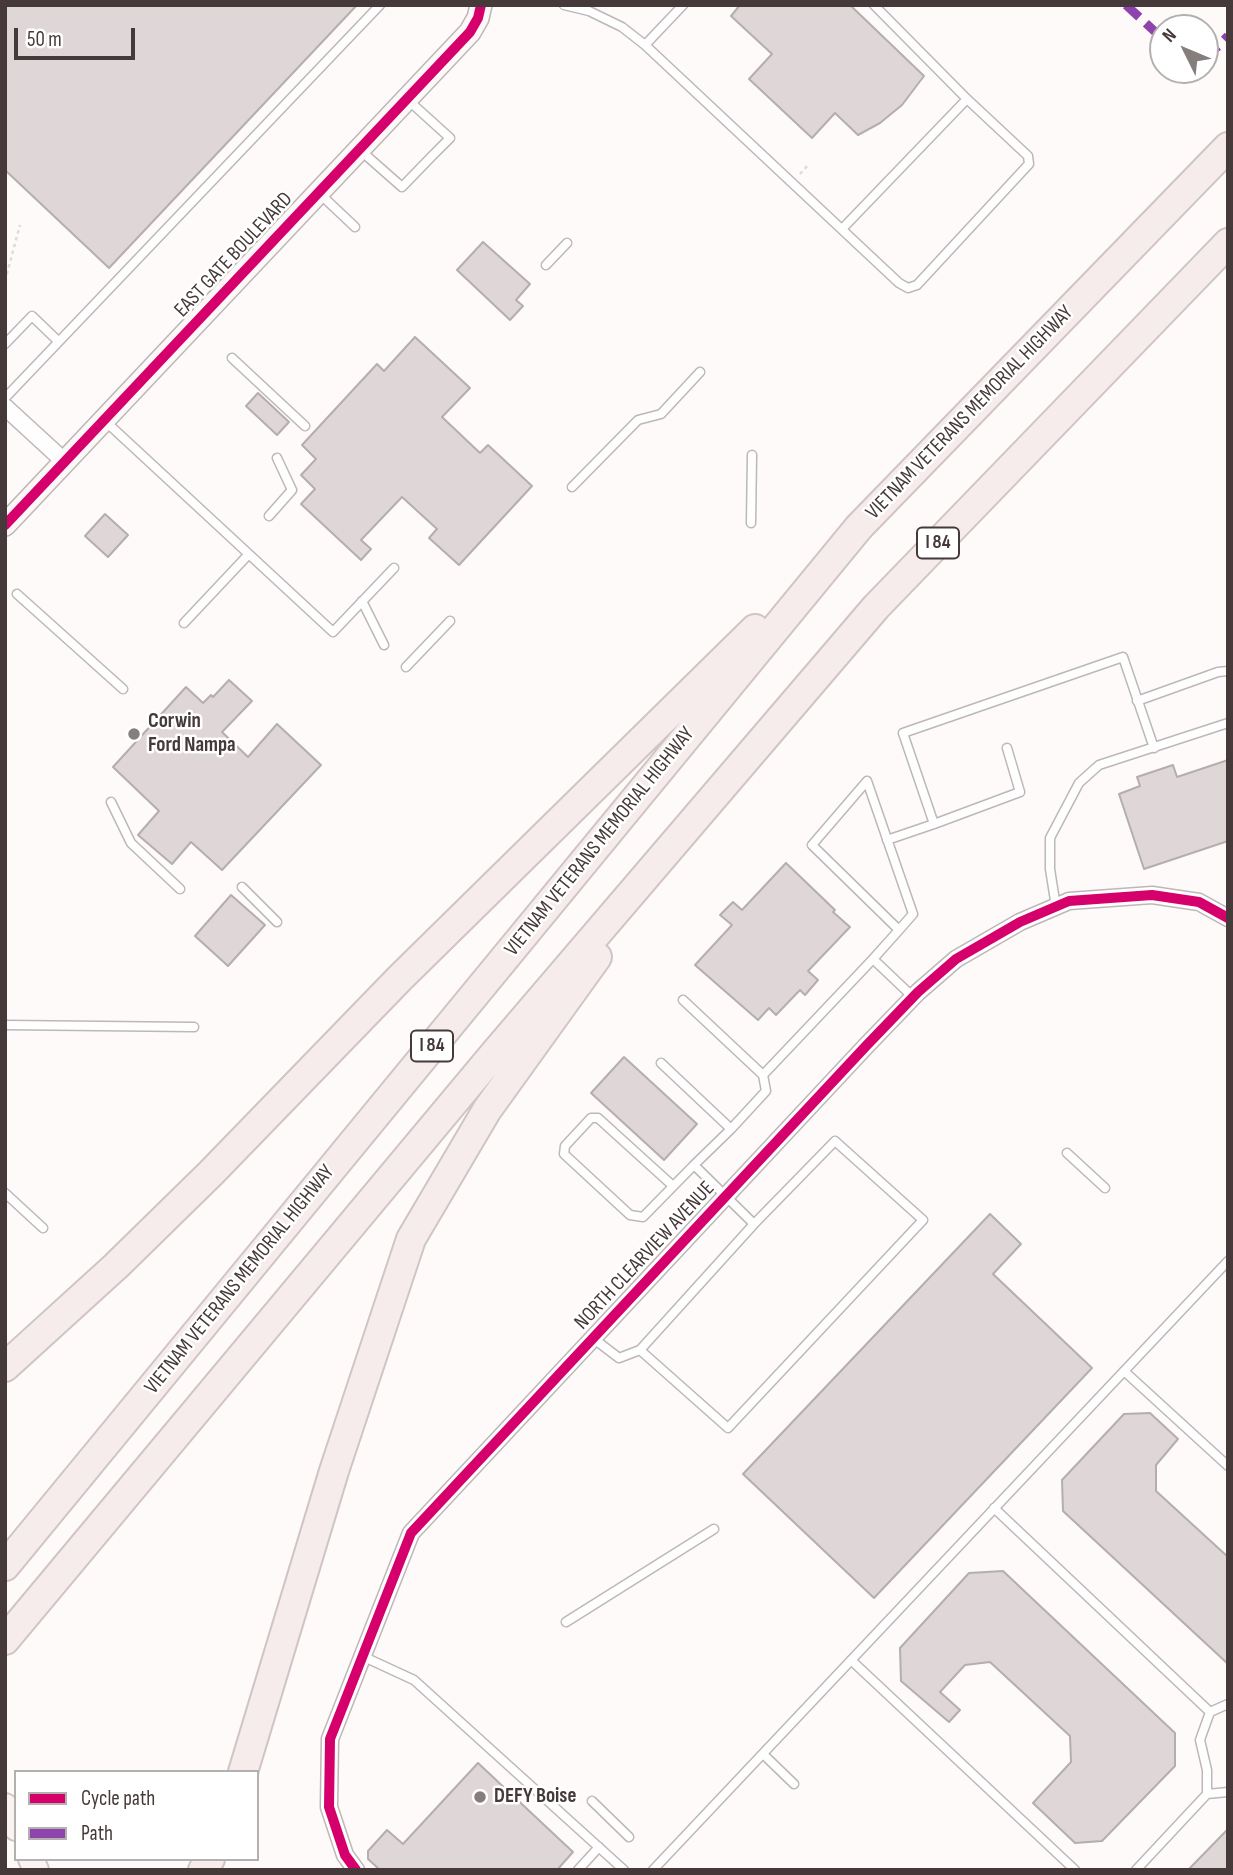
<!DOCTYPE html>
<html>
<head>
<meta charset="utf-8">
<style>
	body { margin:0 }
	#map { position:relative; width:1233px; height:1875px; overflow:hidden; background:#fefafa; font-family:"Sofia Sans Condensed",sans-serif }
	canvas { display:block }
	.frame { position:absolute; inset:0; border:7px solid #453a39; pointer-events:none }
	.legend { position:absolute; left:14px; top:1770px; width:245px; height:91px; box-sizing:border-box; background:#fff; border:2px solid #b5b0b0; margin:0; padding:9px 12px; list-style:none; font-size:21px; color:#453a39 }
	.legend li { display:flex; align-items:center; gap:14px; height:35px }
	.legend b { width:35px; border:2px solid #b5b0b0 }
	.north { position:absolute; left:1149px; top:14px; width:70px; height:70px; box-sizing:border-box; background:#fff; border:2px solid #b5b0b0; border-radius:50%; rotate:313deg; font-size:19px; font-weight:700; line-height:28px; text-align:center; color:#453a39 }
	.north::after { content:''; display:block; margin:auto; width:24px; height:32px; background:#867d7d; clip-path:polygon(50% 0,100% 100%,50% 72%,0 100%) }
	.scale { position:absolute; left:14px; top:28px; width:121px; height:32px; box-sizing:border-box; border:4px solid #453a39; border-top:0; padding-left:9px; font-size:21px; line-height:24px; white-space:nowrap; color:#453a39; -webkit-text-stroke:5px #fff; paint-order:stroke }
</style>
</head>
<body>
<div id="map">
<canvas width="1233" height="1875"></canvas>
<div class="frame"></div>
<ul class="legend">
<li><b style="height:9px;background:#d6006c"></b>Cycle path</li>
<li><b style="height:9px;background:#8e44ad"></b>Path</li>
</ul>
<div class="north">N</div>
<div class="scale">50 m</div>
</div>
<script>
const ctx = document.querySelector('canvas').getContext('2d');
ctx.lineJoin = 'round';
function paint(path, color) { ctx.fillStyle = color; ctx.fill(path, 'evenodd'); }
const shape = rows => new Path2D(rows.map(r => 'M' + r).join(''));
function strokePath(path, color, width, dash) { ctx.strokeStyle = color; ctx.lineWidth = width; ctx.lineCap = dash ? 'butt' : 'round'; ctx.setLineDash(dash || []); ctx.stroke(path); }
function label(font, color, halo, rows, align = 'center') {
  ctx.font = font + ' "Sofia Sans Condensed",sans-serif'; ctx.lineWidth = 5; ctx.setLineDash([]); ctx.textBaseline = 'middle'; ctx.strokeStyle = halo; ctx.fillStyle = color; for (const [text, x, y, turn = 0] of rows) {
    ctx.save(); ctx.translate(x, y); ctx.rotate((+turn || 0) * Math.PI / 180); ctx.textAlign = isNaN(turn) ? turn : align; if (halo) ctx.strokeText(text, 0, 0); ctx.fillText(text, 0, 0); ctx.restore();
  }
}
const building = shape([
	[5,5,357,5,109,268,5,170,5,5],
	[740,5,850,5,924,76,902,105,880,123,858,135,835,113,812,138,749,79,772,54,731,16,740,5],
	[483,242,530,284,516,300,523,306,510,320,457,270,483,242],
	[415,337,470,388,442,417,480,453,488,445,532,486,459,565,429,538,437,529,402,497,361,540,371,549,361,560,301,504,315,489,301,475,316,459,302,445,377,364,384,371,415,337],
	[258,393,289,422,277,435,246,406,258,393],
	[105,514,128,535,108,557,85,536,105,514],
	[229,680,252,701,222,732,248,757,277,724,321,765,222,870,191,842,172,864,138,835,159,811,113,767,186,687,203,703,211,695,213,697,229,680],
	[1228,760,1228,841,1144,869,1119,794,1140,786,1137,777,1173,765,1177,777,1228,760],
	[786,863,835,910,833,912,850,927,808,971,818,980,805,995,800,990,776,1015,769,1008,758,1020,695,965,732,925,720,915,733,902,742,910,786,863],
	[231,895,265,925,228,966,195,936,231,895],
	[624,1057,697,1124,664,1160,591,1093,624,1057],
	[990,1214,1021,1244,993,1274,1092,1368,874,1598,743,1474,990,1214],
	[1150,1413,1178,1439,1156,1465,1156,1491,1228,1557,1228,1664,1063,1511,1062,1480,1124,1414,1150,1413],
	[1003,1571,1175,1733,1175,1766,1102,1841,1075,1843,1033,1803,1071,1762,1070,1736,990,1662,965,1665,940,1692,960,1710,949,1722,901,1681,900,1648,969,1573,1003,1571],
	[478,1763,573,1852,557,1870,380,1870,368,1859,368,1851,387,1830,403,1844,478,1763],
	[1228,1829,1228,1870,1188,1870,1228,1829]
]);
const path = shape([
	[800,174,809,164],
	[5,281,20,225]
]);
const lane = shape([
	[564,5,589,11,622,27,645,45,899,283,908,288,917,285,1029,164,1028,156,967,99,842,229],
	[874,5,967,99],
	[645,45,683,5],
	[360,150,402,187,432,156,450,138,408,100],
	[319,193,355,227],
	[546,265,567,243],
	[5,344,32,316,58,341],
	[232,358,305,426],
	[5,398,380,5],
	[104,420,333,632,394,568],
	[572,487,638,420,661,414,700,372],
	[269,516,292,490,277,458],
	[751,523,752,455],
	[17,594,123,689],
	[362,601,384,645],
	[184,623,248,555],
	[406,667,450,621],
	[1137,701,1218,672,1228,671],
	[1007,748,1020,792,934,824,903,733,1123,657,1154,748],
	[111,802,131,843,180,889],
	[887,840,934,824],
	[242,887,277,922],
	[1056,907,1050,869,1050,838,1079,783,1099,765,1228,723],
	[899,930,812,845,867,781,913,914,899,930,873,959,913,997],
	[683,1000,763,1075,873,959],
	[5,1025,194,1027],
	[661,1063,731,1129,694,1165,754,1224,835,1141,923,1220,728,1428,640,1350,754,1224],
	[731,1129,766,1091,763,1075],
	[1067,1153,1105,1188],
	[673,1186,598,1118,591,1118,565,1146,564,1154,630,1215,643,1217,694,1165],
	[5,1193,43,1228],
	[594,1339,619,1358,640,1350],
	[1124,1371,1228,1466],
	[994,1508,1210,1712],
	[566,1622,714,1529],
	[362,1656,414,1680,624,1870],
	[851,1660,1075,1870],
	[1228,1704,1210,1712,1200,1740,1207,1770,1207,1794,1228,1792],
	[763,1754,794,1784],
	[592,1801,629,1837],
	[578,1870,599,1847],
	[653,1870,1228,1261],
	[1136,1870,1207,1794]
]);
const street = shape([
	[5,407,65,462],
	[356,1870,345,1855,329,1807,330,1739,411,1533,866,1046,918,992,956,959,1020,922,1069,901,1152,895,1199,902,1228,918]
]);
const secondary = shape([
	[5,525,470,32,478,18,481,5]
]);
const primary = shape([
	[5,1806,16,1828],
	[31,1859,36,1870]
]);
const highway = shape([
	[5,1367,116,1266,211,1173,400,978,755,629],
	[5,1566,859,527,1228,147],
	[5,1640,494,1054,876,607,1228,243],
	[243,1772,334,1471,411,1239,487,1110,597,957],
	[203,1870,210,1859]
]);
const quiet = shape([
	[1126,5,1163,39],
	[1205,59,1228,36]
]);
const cycleway = shape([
	[5,525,470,32,478,18,481,5],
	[356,1870,345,1855,329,1807,330,1739,411,1533,866,1046,918,992,956,959,1020,922,1069,901,1152,895,1199,902,1228,918]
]);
const markers = [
	[134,734,7,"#867d7d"],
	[480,1797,7,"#867d7d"]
];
const shields = [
	[938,543,42],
	[432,1046,42]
];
const shieldNames = [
	["I 84",938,543],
	["I 84",432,1046]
];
const streetNames = [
	["EAST GATE BOULEVARD",234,255,-47],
	["VIETNAM VETERANS MEMORIAL HIGHWAY",970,413,-46],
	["VIETNAM VETERANS MEMORIAL HIGHWAY",600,842,-51],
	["NORTH CLEARVIEW AVENUE",645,1256,-47],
	["VIETNAM VETERANS MEMORIAL HIGHWAY",240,1280,-51]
];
const poiNames = [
	["Corwin",148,722],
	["Ford Nampa",148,746],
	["DEFY Boise",494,1797]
];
paint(building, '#dfd7d7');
strokePath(building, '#b5aeae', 2);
strokePath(lane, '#beb7b7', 11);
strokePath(street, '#beb7b7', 19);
strokePath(secondary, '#beb7b7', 24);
strokePath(primary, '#d0c4c4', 28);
strokePath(highway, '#d0c4c4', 32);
strokePath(path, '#dedbdb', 2.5, [3.5, 3.5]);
strokePath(lane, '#fffefe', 8);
strokePath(street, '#fffefe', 16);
strokePath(secondary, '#fcf8f8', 21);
strokePath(primary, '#f9f3f3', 24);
strokePath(highway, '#f6ecec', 28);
strokePath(quiet, '#8e44ad', 9, [18, 9]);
strokePath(cycleway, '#d6006c', 10);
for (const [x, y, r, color] of markers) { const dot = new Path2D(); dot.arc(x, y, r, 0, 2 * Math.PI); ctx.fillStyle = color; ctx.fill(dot); strokePath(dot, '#fff', 2.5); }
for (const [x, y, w] of shields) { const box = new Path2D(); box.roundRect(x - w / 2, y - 15.5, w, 31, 5); ctx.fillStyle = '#fff'; ctx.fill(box); strokePath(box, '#453a39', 2); }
label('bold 19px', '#453a39', null, shieldNames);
label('21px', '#453a39', '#fff', streetNames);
label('bold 21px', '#453a39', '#fff', poiNames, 'left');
</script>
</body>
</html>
